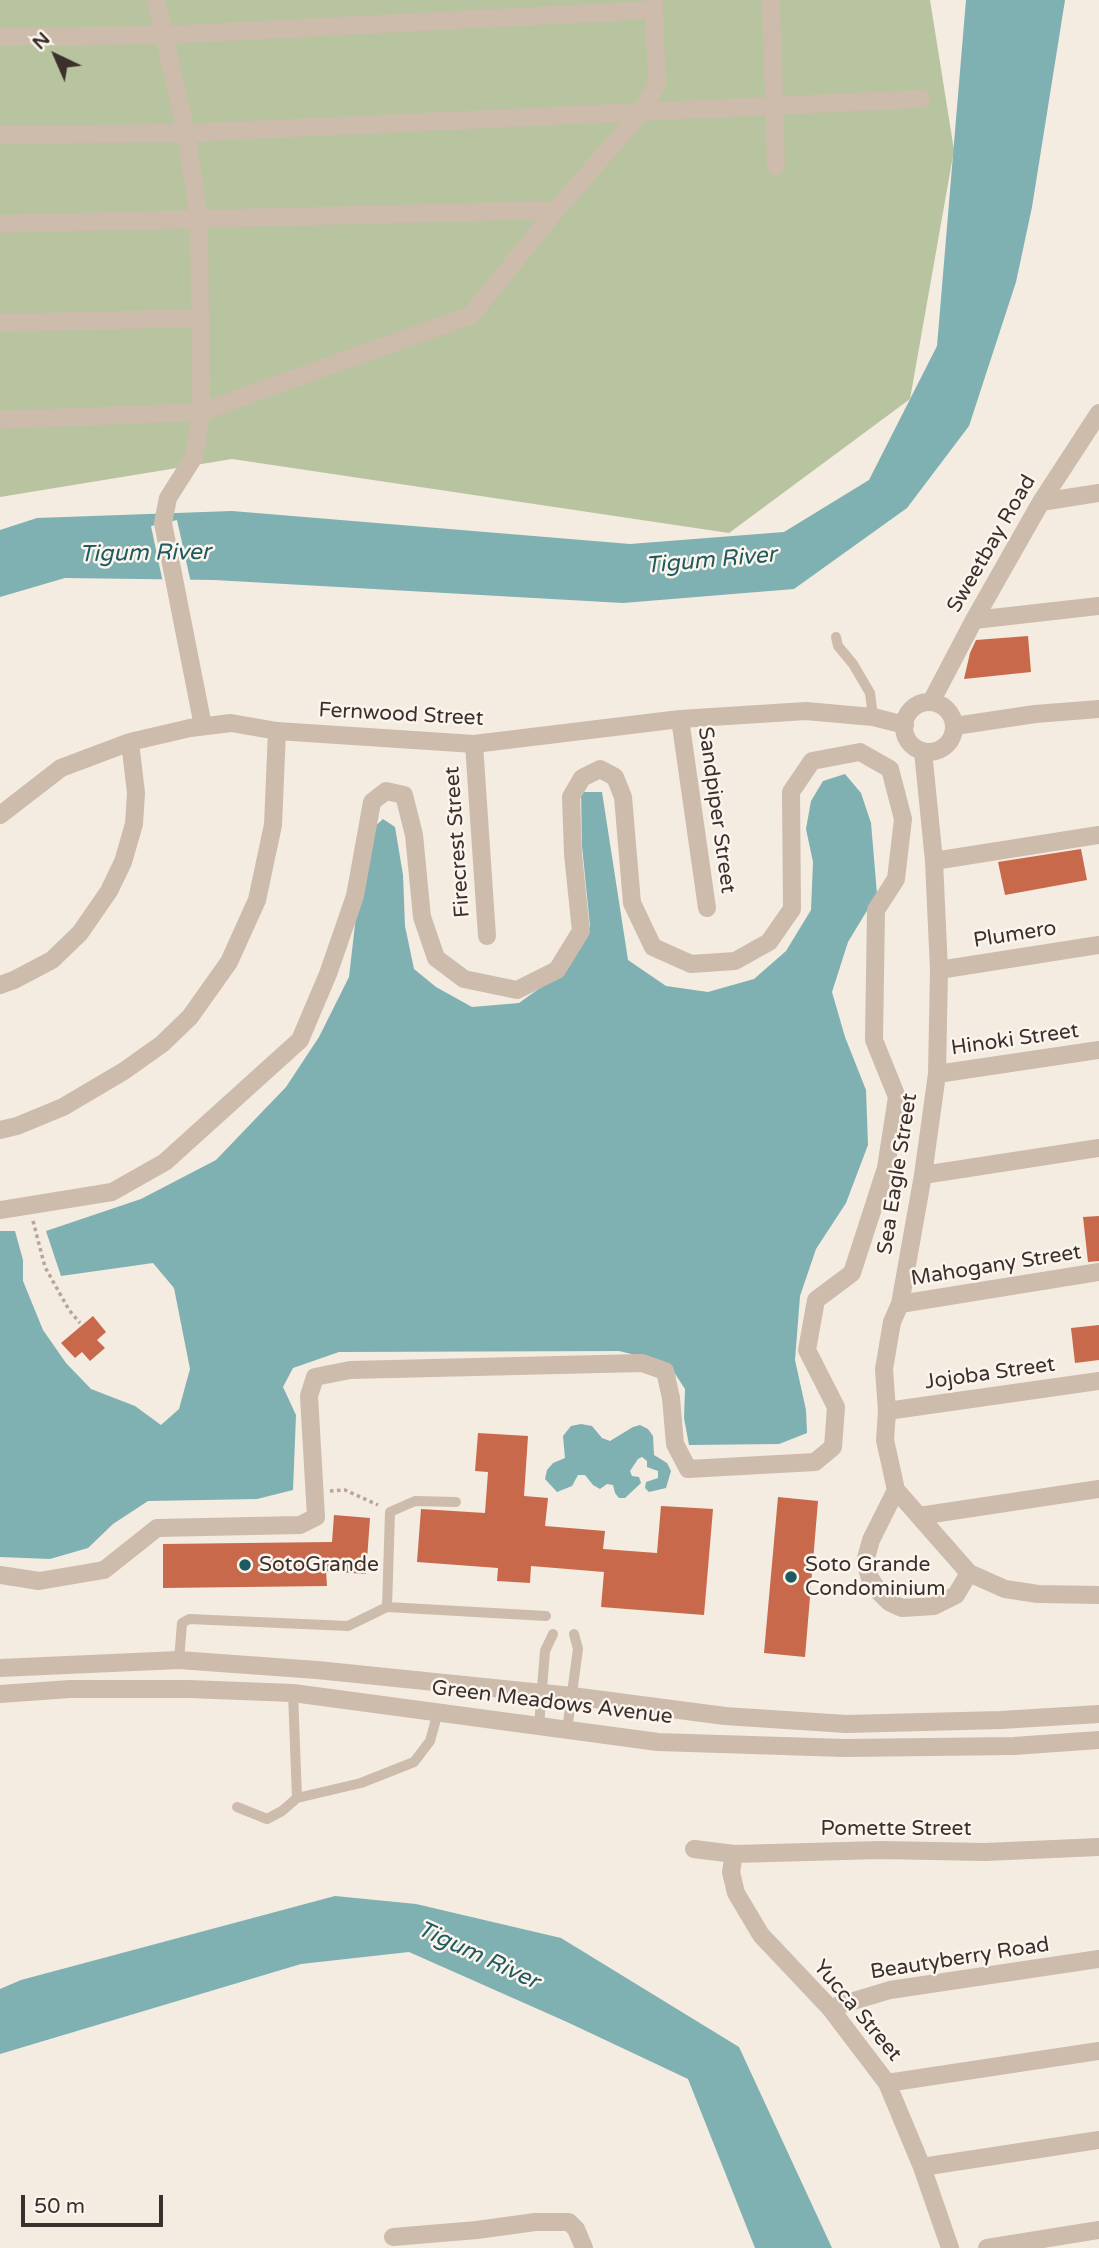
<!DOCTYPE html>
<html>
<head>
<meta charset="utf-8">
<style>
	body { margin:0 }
	#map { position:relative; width:1099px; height:2248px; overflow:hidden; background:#f4ebe1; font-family:"Varela Round",sans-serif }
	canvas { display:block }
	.north { position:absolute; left:21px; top:21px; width:70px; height:70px; -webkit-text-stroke:5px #fbf5ee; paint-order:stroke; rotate:316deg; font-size:19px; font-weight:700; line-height:28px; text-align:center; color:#3b302b }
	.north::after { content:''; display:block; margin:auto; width:24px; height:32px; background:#3b302b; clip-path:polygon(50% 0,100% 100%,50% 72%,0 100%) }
	.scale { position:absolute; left:21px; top:2195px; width:142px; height:32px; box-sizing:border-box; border:4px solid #3b302b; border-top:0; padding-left:9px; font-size:21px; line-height:24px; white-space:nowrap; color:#3b302b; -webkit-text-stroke:5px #fbf5ee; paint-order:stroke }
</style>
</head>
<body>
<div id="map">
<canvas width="1099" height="2248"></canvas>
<div class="north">N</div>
<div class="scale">50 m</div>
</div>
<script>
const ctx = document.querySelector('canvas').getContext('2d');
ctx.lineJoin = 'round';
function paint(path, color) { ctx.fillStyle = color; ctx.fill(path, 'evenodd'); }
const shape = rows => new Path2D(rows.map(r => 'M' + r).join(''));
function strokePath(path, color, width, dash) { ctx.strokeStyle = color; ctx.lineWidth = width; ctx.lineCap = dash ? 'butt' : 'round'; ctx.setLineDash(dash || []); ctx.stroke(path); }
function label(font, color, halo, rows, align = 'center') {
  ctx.font = font + ' "Varela Round",sans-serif'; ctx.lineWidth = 5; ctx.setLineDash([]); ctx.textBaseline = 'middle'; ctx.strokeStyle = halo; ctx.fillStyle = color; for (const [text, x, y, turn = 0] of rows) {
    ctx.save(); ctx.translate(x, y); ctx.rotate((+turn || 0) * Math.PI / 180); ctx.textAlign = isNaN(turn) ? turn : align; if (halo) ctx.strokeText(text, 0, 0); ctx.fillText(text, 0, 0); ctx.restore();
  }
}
const green = shape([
	[0,0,930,0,954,150,910,399,729,533,232,459,0,497]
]);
const water = shape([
	[966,0,1065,0,1032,207,1016,282,969,426,907,508,794,589,623,603,214,580,65,578,0,597,0,530,37,518,232,511,630,544,784,532,869,480,937,346],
	[845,774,861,793,871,823,877,894,848,942,832,992,845,1037,866,1090,868,1145,846,1203,816,1249,800,1296,795,1360,806,1410,807,1433,779,1444,689,1445,684,1418,685,1389,668,1363,619,1351,339,1352,293,1368,283,1387,296,1415,293,1490,257,1499,148,1501,113,1524,88,1548,50,1559,0,1557,0,1231,15,1231,23,1260,23,1281,43,1330,66,1363,91,1389,135,1406,161,1425,179,1409,190,1369,174,1288,153,1263,61,1276,46,1231,141,1199,216,1160,286,1087,319,1037,349,977,357,907,372,829,383,819,395,827,403,875,405,926,414,969,436,987,472,1007,519,1003,565,970,590,926,582,846,581,792,602,792,628,960,666,986,708,992,754,979,786,951,811,910,813,862,806,829,811,801,823,781],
	[581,1424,592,1426,602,1438,610,1441,633,1427,640,1425,648,1429,653,1436,654,1455,667,1463,671,1471,666,1488,649,1492,645,1488,646,1482,658,1478,658,1471,647,1467,647,1461,642,1457,638,1459,630,1471,632,1476,639,1477,641,1483,625,1498,619,1498,615,1493,613,1485,607,1484,600,1489,593,1485,585,1475,578,1475,572,1486,557,1492,545,1479,547,1470,553,1463,565,1458,563,1436,571,1426],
	[335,1896,416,1904,561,1938,739,2047,832,2248,755,2248,688,2079,567,2022,409,1952,301,1964,0,2054,0,1989,21,1980]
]);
const pier = shape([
	[177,520,191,583,163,583,151,526]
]);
const building = shape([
	[1028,636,1031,672,964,679,970,653,976,640],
	[1081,849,1087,880,1005,895,998,862],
	[1099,1216,1099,1261,1088,1262,1083,1217],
	[93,1316,106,1332,97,1340,105,1348,90,1361,82,1352,75,1358,61,1343],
	[1099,1325,1099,1360,1075,1363,1071,1328],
	[478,1433,528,1436,524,1496,548,1498,545,1526,605,1531,603,1549,657,1553,661,1506,713,1509,704,1615,601,1607,604,1572,531,1566,530,1583,497,1581,498,1568,417,1562,421,1509,485,1513,488,1472,475,1471],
	[778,1497,818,1501,805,1657,764,1653],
	[334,1515,370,1518,366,1574,326,1571,327,1586,163,1588,163,1544,332,1542]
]);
const path = shape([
	[33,1221,45,1267,69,1310,80,1323],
	[330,1491,345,1490,378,1505]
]);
const lane = shape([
	[836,637,838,646,853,664,870,693,873,717],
	[387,1607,390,1512,415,1501,456,1502],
	[179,1660,182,1623,189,1619,348,1626,387,1607,546,1616],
	[539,1726,545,1651,553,1634],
	[567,1730,578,1649,574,1634],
	[297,1798,361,1783,414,1762,430,1741,438,1712],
	[237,1807,267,1819,282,1811,297,1798,293,1693]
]);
const street = shape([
	[156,0,186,133,199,219,201,412,194,457,168,498,163,523,203,726],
	[771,0,776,166],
	[0,37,165,35,654,10,654,0],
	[0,135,186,133,921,99],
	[0,224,556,210,641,112,657,85,654,10],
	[0,323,201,318],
	[0,420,201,412,471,315,556,210],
	[1041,502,1099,493],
	[974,620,1099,606],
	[931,702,974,620,1041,502,1099,413],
	'904 727a25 25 0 1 1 50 0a25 25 0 1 1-50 0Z',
	[680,719,707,908],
	[955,726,1035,714,1099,709],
	[474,744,487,936],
	[923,751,934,861,939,970,937,1074,923,1175,900,1304,892,1322,884,1369,887,1411,885,1440,896,1490,969,1573,1005,1589,1038,1594,1099,1595],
	[0,815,61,768,130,742,190,728,231,723,277,731,474,744,680,719,806,711,873,717,905,725],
	[934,861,1099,835],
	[939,970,1099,945],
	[0,985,14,980,52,960,80,933,109,891,123,862,134,824,136,793,130,742],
	[937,1074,1099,1050],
	[0,1130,17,1126,63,1107,124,1071,162,1044,190,1017,229,962,257,900,273,825,277,731],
	[923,1175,1099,1148],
	[0,1210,112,1192,165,1162,300,1040,328,974,355,896,372,802,386,791,404,795,414,835,422,917,436,958,464,979,517,990,557,970,581,931,573,854,571,797,582,778,600,769,615,777,623,797,632,903,653,947,691,964,735,961,769,942,792,909,791,792,812,761,860,752,890,769,903,819,896,879,876,910,874,1040,897,1097,886,1168,852,1273,816,1300,807,1350,836,1407,833,1447,815,1462,688,1469,675,1444,671,1398,665,1371,642,1363,350,1370,315,1377,309,1396,316,1517,300,1525,157,1528,104,1570,39,1581,0,1575],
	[900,1304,1099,1272],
	[887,1411,1099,1381],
	[896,1490,871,1540,865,1562,870,1578,880,1593,889,1602,902,1608,934,1606,956,1595,969,1573],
	[919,1516,1099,1489],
	[0,1668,179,1660,317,1670,572,1696,725,1716,846,1724,1001,1720,1099,1714],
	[0,1694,70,1689,189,1689,293,1693,658,1742,845,1748,1014,1746,1099,1740],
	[694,1849,734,1854,881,1850,985,1852,1099,1847],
	[734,1854,731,1872,736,1893,761,1935,830,2008,887,2083,922,2167,950,2248],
	[830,2008,890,1990,1099,1959],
	[887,2083,1099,2051],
	[922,2167,1099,2140],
	[393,2237,477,2230,535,2222,569,2222,576,2229,584,2248],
	[987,2248,1099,2230]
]);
const markers = [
	[245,1565,7,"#1f5a5e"],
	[791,1577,7,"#1f5a5e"]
];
const streetNames = [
	["Sweetbay Road",992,544,-60],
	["Fernwood Street",401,715,3],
	["Sandpiper Street",716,810,82],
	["Firecrest Street",458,842,-94],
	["Plumero",1015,935,-9],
	["Hinoki Street",1015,1040,-8],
	["Sea Eagle Street",898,1174,-81],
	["Mahogany Street",996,1266,-9],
	["Jojoba Street",990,1374,-8],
	["Green Meadows Avenue",552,1703,7],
	["Pomette Street",896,1829],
	["Beautyberry Road",960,1959,-9],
	["Yucca Street",857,2011,50]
];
const poiNames = [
	["SotoGrande",259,1565],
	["Soto Grande",805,1565],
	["Condominium",805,1589]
];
const waterNames = [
	["Tigum River",145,554,-1],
	["Tigum River",711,561,-5],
	["Tigum River",478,1956,25]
];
paint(green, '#b8c4a0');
paint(water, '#7fb0b2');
paint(pier, '#f4ebe1');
paint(building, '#c8694b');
strokePath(path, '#b9a596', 3.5, [3.5, 3.5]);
strokePath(lane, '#cdbbac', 10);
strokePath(street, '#cdbbac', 18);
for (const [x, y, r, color] of markers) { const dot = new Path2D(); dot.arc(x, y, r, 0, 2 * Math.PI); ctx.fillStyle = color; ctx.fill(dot); strokePath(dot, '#fbf5ee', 2.5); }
label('21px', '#3b302b', '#fbf5ee', streetNames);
label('21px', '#3b302b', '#fbf5ee', poiNames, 'left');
label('italic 23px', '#1f5a5e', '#fbf5ee', waterNames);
</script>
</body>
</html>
